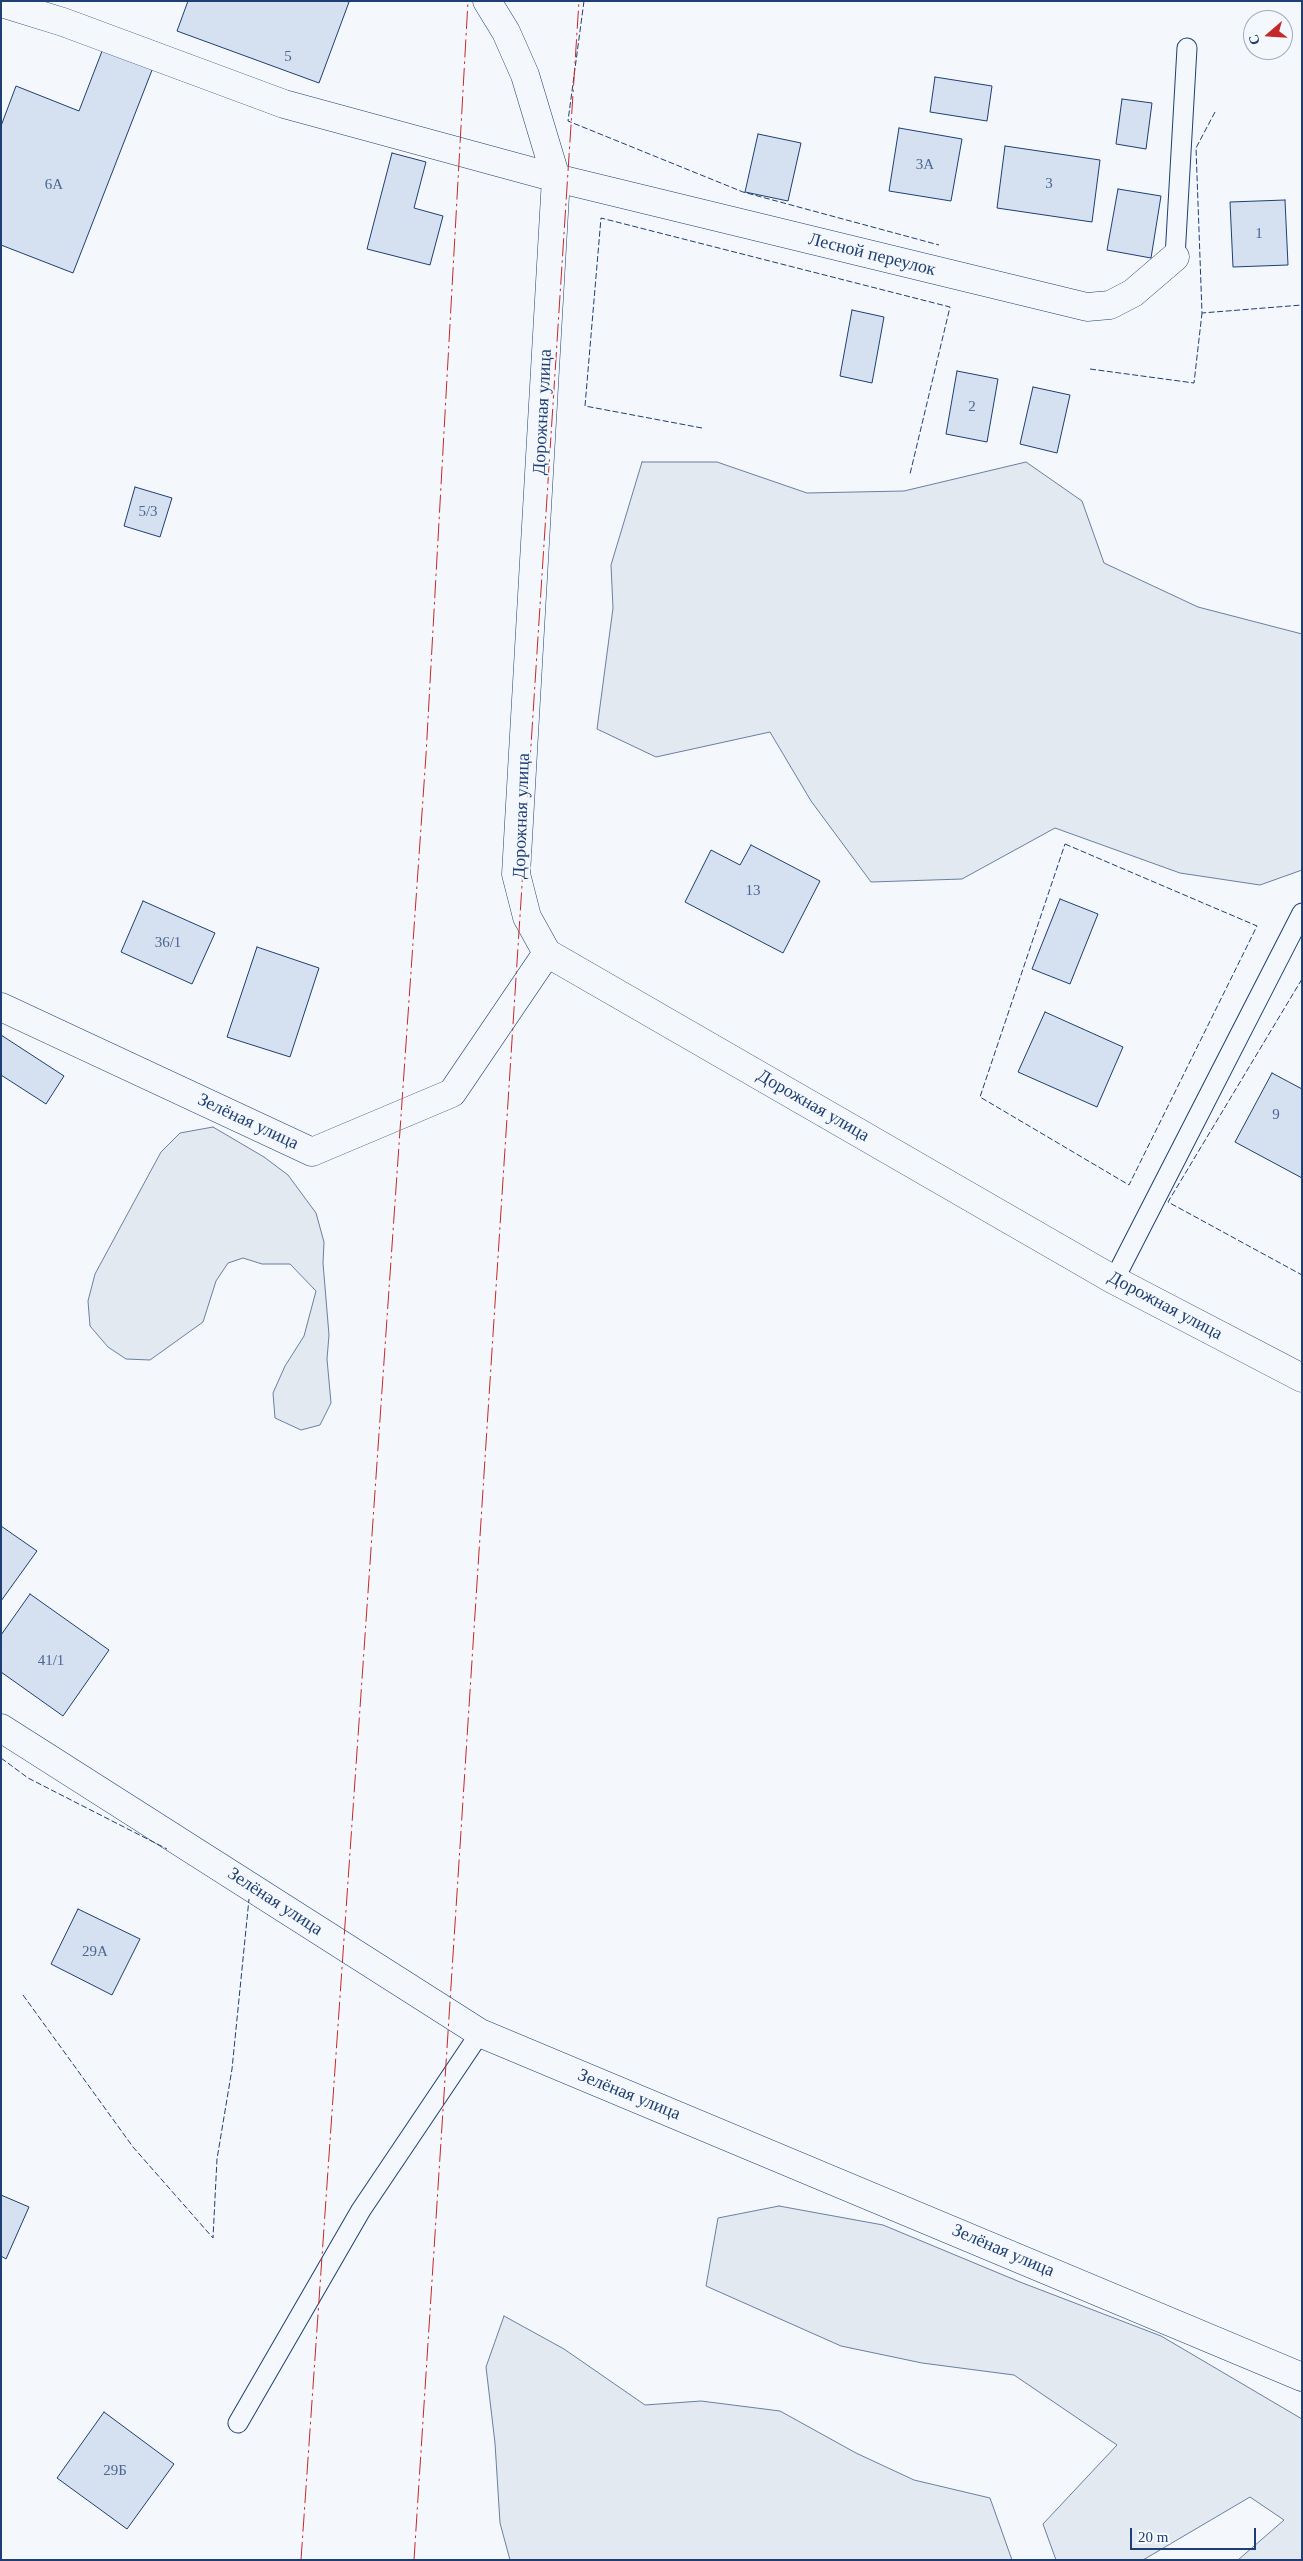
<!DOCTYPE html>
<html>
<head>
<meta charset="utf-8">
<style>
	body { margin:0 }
	#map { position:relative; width:1303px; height:2561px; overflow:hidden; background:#f4f7fb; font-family:Georgia,serif }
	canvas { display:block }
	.frame { position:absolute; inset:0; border:2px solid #1d3f73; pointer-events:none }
	.north { position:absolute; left:1243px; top:10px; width:50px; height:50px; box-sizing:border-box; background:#f4f7fb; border:1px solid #9eadc5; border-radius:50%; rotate:251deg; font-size:14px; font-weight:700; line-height:20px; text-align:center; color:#1d3f73 }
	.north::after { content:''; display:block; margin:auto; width:18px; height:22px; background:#c62828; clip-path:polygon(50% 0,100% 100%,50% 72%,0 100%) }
	.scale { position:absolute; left:1130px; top:2528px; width:126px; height:22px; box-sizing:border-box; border:2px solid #1d3f73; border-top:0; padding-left:6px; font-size:15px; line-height:18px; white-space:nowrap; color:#1d3f73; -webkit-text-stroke:4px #f4f7fb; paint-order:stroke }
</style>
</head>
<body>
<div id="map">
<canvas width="1303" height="2561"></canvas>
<div class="frame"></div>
<div class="north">С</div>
<div class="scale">20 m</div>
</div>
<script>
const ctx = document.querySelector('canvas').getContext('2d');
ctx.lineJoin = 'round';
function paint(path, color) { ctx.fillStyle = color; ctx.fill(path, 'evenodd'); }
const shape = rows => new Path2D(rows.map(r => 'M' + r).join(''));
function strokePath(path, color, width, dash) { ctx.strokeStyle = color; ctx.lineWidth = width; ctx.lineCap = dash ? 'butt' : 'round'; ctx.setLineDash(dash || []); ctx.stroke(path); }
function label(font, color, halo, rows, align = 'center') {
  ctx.font = font + ' Georgia,serif'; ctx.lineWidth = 4; ctx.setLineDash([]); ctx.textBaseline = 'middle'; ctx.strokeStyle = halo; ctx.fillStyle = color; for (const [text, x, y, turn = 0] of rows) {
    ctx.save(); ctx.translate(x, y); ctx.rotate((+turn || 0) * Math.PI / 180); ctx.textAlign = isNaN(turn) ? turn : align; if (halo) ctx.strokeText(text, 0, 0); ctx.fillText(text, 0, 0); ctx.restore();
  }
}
const green = shape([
	[642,462,717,462,807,493,904,491,1026,462,1082,501,1104,563,1198,607,1302,634,1302,870,1260,885,1180,873,1055,828,962,879,871,882,811,801,770,732,656,757,597,729,613,608,611,565,642,462],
	[213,1127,264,1157,288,1175,316,1213,324,1242,323,1263,329,1335,327,1359,331,1403,320,1425,301,1430,275,1418,273,1393,285,1366,304,1336,316,1291,290,1264,262,1264,243,1258,228,1263,216,1281,203,1322,150,1360,126,1359,108,1347,90,1326,88,1301,95,1274,161,1152,180,1133,213,1127],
	[779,2206,883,2225,1020,2282,1161,2336,1302,2419,1302,2560,1238,2560,1284,2520,1250,2497,1143,2560,1056,2560,1043,2524,1117,2445,1014,2375,922,2363,841,2346,706,2286,718,2218,779,2206],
	[504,2316,564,2349,645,2405,701,2401,780,2411,856,2453,914,2480,990,2498,1012,2560,510,2560,500,2523,495,2443,486,2367,504,2316]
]);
const building = shape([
	[188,1,345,1,349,2,319,83,177,31,188,1],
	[104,46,154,65,73,273,1,245,1,126,16,86,79,111,104,46],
	[935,77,992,86,987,121,930,112,935,77],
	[1122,99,1152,103,1146,149,1116,144,1122,99],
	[899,128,962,139,951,201,889,191,899,128],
	[758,134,801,143,788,201,745,192,758,134],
	[1005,146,1100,160,1092,222,997,208,1005,146],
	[392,153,426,162,414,208,443,216,430,265,367,249,392,153],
	[1118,189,1161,196,1151,258,1107,250,1118,189],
	[1285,200,1288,265,1233,267,1230,202,1285,200],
	[852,310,884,317,872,383,840,376,852,310],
	[957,371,998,379,987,442,946,434,957,371],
	[1033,387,1070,395,1057,453,1020,444,1033,387],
	[135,487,172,498,160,537,124,526,135,487],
	[751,845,820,881,783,953,685,902,711,850,740,865,751,845],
	[1060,899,1098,914,1070,984,1032,969,1060,899],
	[143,901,215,933,192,984,121,952,143,901],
	[257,947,319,968,290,1057,227,1037,257,947],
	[1045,1012,1123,1047,1097,1107,1018,1072,1045,1012],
	[1,1035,64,1076,46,1104,1,1075,1,1035],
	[1272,1073,1302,1089,1302,1178,1235,1142,1272,1073],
	[1,1526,37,1551,1,1601,1,1526],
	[30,1594,109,1650,63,1716,1,1672,1,1635,30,1594],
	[78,1909,140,1939,112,1995,51,1964,78,1909],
	[1,2195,29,2207,6,2259,1,2256,1,2195],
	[104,2412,174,2464,127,2529,57,2478,104,2412]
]);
const lane = shape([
	[1175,257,1187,48],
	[1114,1280,1302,913],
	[238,2423,361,2210,480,2033]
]);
const street = shape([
	[487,1,506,32,525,75,556,178,516,874,527,917,547,953,1114,1280,1302,1378],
	[1,3,63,22,284,104,556,178,1087,307,1110,305,1133,293,1175,257],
	[1,1007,312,1152,452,1093,547,953],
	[1,1728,480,2033,1302,2377]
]);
const fence = shape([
	[584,1,568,121,743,192,939,245],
	[805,1,806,2],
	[1215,112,1196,148,1202,313,1302,305],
	[1090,369,1194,383,1202,313],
	[702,428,585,406,601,218,950,307,910,474],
	[1065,844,1257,926,1129,1185,980,1097,1065,844],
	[1302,979,1168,1202,1302,1275],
	[1,1758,28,1778,167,1849],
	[23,1995,133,2147,213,2238,217,2159,232,2069,249,1899]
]);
const power = shape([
	[301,2560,426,755,468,1],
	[414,2560,579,1]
]);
const numberNames = [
	["5",288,57],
	["3А",925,165],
	["3",1049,184],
	["6А",54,185],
	["1",1259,234],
	["2",972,407],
	["5/3",148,512],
	["13",753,891],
	["36/1",168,943],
	["9",1276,1115],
	["41/1",51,1661],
	["29А",95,1952],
	["29Б",115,2471]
];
const streetNames = [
	["Лесной переулок",872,255,14],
	["Дорожная улица",543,412,-87],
	["Дорожная улица",522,816,-88],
	["Дорожная улица",813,1106,30],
	["Зелёная улица",248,1122,25],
	["Дорожная улица",1165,1306,28],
	["Зелёная улица",275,1902,33],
	["Зелёная улица",629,2095,22],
	["Зелёная улица",1003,2251,23]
];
paint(green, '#e3e9f0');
strokePath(green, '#687fa3', 1);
paint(building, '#d5e0f0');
strokePath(building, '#1d3f73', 1);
strokePath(lane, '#1d3f73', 21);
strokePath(street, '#1d3f73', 29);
strokePath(lane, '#f4f7fb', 19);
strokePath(street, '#f4f7fb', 28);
strokePath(fence, '#1d3f73', 1, [6, 2.5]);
strokePath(power, '#c62828', 1, [18, 4, 2.5, 4]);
label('15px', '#4b6792', null, numberNames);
label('18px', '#1d3f73', '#f4f7fb', streetNames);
</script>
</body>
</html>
